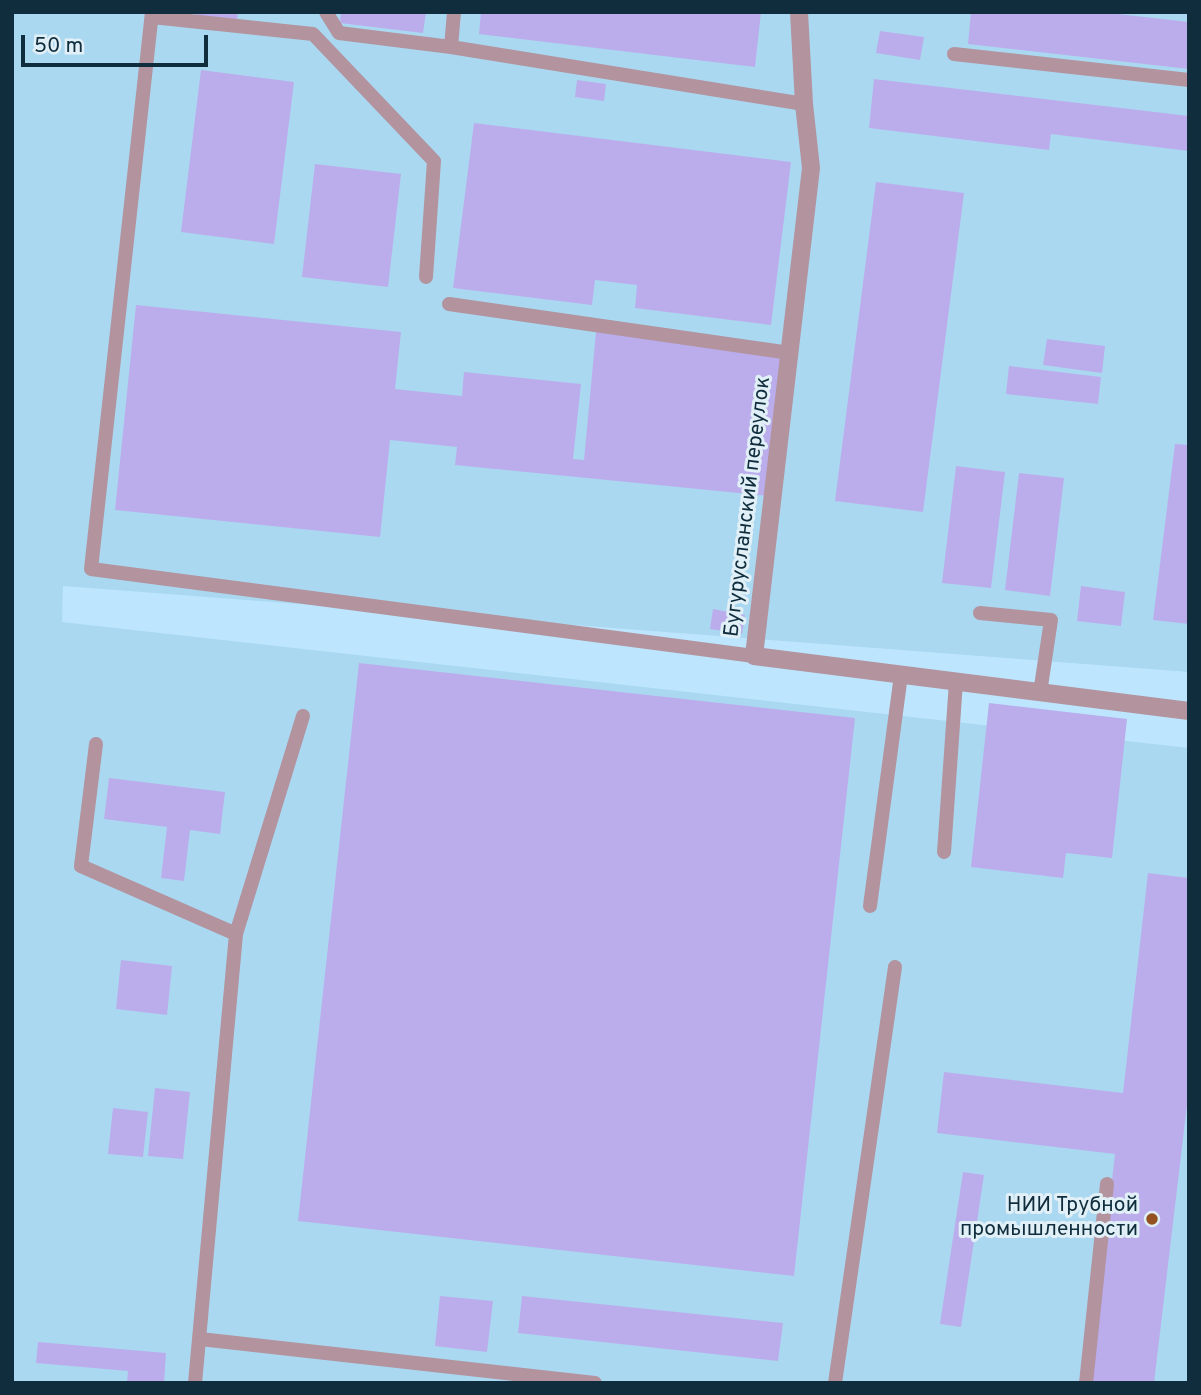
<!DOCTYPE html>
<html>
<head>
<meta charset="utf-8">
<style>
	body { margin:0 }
	#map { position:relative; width:1201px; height:1395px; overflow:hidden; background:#bde6fe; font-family:Overpass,sans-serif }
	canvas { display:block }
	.frame { position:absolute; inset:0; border:14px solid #0f2d3c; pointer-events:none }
	.scale { position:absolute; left:21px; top:35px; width:187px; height:32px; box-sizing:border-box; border:4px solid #0f2d3c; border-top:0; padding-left:9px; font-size:21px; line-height:24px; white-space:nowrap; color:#0f2d3c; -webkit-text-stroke:5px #e1eff7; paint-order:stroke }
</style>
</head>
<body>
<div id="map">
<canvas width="1201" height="1395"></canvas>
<div class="frame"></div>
<div class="scale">50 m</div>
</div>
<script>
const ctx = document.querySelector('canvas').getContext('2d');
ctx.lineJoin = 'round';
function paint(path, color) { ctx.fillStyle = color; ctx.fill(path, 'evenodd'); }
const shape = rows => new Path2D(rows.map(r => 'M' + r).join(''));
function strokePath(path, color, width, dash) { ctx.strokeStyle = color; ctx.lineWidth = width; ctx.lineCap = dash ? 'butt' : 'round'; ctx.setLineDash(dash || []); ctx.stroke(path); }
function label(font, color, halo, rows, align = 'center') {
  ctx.font = font + ' Overpass,sans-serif'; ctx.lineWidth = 6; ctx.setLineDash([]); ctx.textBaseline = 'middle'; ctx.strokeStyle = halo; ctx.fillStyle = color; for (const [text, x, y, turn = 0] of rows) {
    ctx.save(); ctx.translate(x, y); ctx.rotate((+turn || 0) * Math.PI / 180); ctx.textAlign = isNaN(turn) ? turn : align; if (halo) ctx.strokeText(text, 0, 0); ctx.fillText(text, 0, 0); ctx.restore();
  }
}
const built = shape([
	[12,12,1189,12,1189,672,63,586,62,622,1189,748,1189,1383,12,1383]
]);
const building = shape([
	[196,12,238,12,237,22,196,17],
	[341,12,426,12,423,33,340,23],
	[481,12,761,12,755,67,479,34],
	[971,12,1100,12,1189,22,1189,69,968,44],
	[880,31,924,37,920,60,876,53],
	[201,70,294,82,274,244,181,232],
	[874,79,1189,116,1189,151,1051,134,1049,150,869,128],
	[577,80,606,84,604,101,575,97],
	[474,123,791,162,771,325,635,308,637,285,595,280,592,305,453,288],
	[315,164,401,174,388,287,302,277],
	[876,182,964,193,923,512,835,501],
	[136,305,401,332,395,389,462,396,464,372,581,384,573,459,584,460,596,332,783,350,769,496,455,465,457,447,390,440,380,537,115,510],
	[1047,339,1105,346,1102,373,1043,365],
	[1009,366,1101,377,1098,404,1006,394],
	[1175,444,1189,445,1189,624,1153,620],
	[956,466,1005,472,991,588,942,583],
	[1019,473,1064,478,1050,596,1005,590],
	[1081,586,1125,592,1121,626,1077,621],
	[713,609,745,615,742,634,710,629],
	[359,663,855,718,794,1276,298,1221],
	[989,703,1127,719,1112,858,1066,853,1063,878,971,867],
	[109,778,225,792,220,834,190,830,184,881,161,878,167,827,104,819],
	[1148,873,1189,878,1189,1088,1154,1383,1102,1383,1089,1381,1115,1154,937,1133,944,1072,1123,1093],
	[121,960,172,966,167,1015,116,1009],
	[155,1088,190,1092,183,1159,148,1156],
	[113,1108,148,1112,143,1157,108,1154],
	[963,1172,984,1175,961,1327,940,1324],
	[440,1296,493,1301,487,1352,435,1346],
	[522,1296,783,1323,778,1361,518,1333],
	[38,1342,166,1353,164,1383,127,1383,128,1371,36,1363]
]);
const service = shape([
	[152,12,91,569,754,656],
	[326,12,339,33,451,47,804,104],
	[152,17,313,34,434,161,426,277],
	[451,47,454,12],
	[954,54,1189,80],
	[449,304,790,353],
	[980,613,1051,620,1040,693],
	[96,744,81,866,236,934],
	[944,852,956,682],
	[870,906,901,675],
	[200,1339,595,1383],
	[195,1383,236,934,303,716],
	[835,1383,895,967],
	[1086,1383,1107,1184]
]);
const minor = shape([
	[799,12,804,104,811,168,754,656,1189,711]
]);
const markers = [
	[1152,1219,7,"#93521f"]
];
const streetNames = [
	["Бугурусланский переулок",749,507,-83]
];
const poiNames = [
	["НИИ Трубной",1138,1207],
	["промышленности",1138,1231]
];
paint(built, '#abd8f1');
paint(building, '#bbadec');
strokePath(service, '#b2939e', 14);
strokePath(minor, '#b2939e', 18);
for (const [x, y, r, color] of markers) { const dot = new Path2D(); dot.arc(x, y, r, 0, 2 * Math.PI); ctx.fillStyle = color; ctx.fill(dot); strokePath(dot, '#e1eff7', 2.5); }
label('21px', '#0f2d3c', '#e1eff7', streetNames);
label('21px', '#0f2d3c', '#e1eff7', poiNames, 'right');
</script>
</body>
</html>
